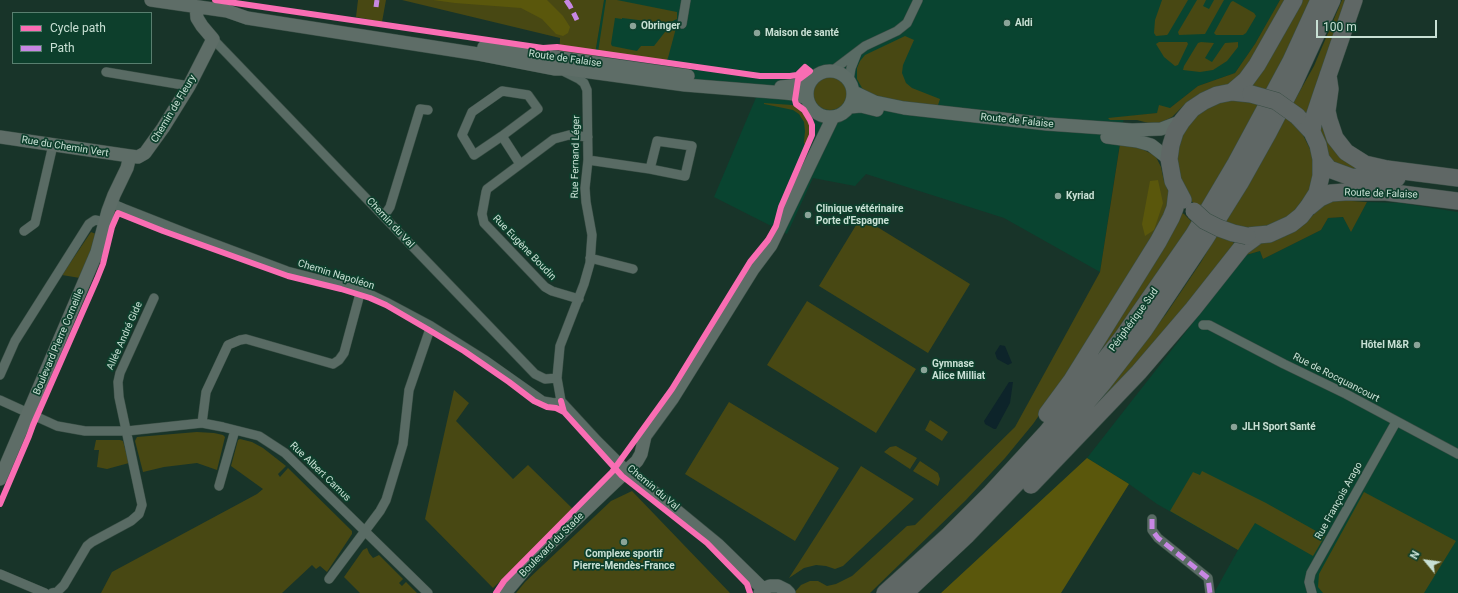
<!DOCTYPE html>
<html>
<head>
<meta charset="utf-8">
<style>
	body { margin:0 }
	#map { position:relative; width:1458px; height:593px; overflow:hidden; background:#183429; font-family:Roboto,sans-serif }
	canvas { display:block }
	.legend { position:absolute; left:12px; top:12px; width:140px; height:52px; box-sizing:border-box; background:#0d3f2c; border:1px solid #587f6f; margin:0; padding:5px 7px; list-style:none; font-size:12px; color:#c8e0d4 }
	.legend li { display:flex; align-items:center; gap:8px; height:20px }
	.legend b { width:20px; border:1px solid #587f6f }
	.north { position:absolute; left:1406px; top:541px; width:40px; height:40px; -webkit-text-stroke:3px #0d3f2c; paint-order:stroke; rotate:299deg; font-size:11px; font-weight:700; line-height:16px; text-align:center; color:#c8e0d4 }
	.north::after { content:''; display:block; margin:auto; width:14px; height:18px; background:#c8e0d4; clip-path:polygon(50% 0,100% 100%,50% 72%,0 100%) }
	.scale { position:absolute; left:1316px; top:20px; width:121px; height:18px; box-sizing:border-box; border:2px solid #c8e0d4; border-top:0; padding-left:5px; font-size:12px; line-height:14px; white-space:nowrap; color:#c8e0d4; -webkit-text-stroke:3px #0d3f2c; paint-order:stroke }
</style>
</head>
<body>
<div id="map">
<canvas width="1458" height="593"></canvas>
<ul class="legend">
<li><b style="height:5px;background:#f96db3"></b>Cycle path</li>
<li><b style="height:5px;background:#c787e3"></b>Path</li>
</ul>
<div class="north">N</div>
<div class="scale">100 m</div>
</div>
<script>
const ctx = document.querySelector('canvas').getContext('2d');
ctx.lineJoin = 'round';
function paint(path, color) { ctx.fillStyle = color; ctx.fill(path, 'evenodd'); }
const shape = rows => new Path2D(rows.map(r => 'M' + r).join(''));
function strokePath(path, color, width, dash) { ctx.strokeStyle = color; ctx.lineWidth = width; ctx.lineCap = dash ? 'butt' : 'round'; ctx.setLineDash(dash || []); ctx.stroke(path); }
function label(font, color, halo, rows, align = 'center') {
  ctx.font = font + ' Roboto,sans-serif'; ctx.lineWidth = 3.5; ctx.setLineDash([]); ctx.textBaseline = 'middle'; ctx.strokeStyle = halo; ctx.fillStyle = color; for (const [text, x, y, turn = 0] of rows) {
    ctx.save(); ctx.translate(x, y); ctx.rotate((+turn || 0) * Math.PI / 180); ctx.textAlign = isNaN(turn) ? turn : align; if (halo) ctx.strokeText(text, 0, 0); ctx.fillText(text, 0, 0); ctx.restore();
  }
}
const built = shape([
	[604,0,1280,0,1255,44,1235,73,1198,86,1170,108,1157,113,1124,117,1100,272,1004,218,866,174,855,186,813,178,787,234,714,197,760,88,593,66],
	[1367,202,1401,203,1458,212,1458,593,1214,593,1238,550,1157,504,1129,484,1087,458,1246,255,1260,251,1263,259,1321,230,1328,218,1343,217,1351,231]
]);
const green = shape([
	[358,0,386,0,382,22,356,17],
	[402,0,604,0,593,66,559,61,560,38],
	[606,0,617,0,677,12,677,19,658,28,658,24,646,23,646,21,622,18,622,19,615,18,611,44,612,46,637,51,641,46,654,46,665,32,676,28,668,58,666,61,598,52],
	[1162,0,1188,0,1168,34,1167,35,1156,36,1154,33,1155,20],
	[1197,0,1206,0,1203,6,1209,9,1214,0,1224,0,1205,34,1179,35,1178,32],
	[1280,0,1287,0,1247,68,1235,80,1225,86,1213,88,1198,95,1184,105,1172,117,1160,123,1152,124,1137,120,1110,120,1108,118,1157,113,1159,105,1170,108,1198,86,1235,73,1255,44],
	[1300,0,1312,0,1268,90,1249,87],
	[1342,0,1350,0,1307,116,1292,105,1314,66],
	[1233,1,1254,13,1256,16,1246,33,1243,35,1216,35,1214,33,1231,2],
	[905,36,914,40,903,65,902,73,906,83,912,88,940,99,937,108,872,96,862,88,857,79,857,68,860,61,865,55],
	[1159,42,1187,42,1188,44,1178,65,1175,66,1164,57,1156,44],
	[1201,42,1214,43,1205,58,1212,62,1225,43,1238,42,1238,47,1227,61,1213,70,1200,72,1183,70,1184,66,1198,43],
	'813 93a17 17 0 1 1 34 0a17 17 0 1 1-34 0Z',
	[1230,99,1262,103,1202,209,1191,201,1186,194,1175,160,1179,139,1196,112],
	[764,103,792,105,797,107,805,116,809,124,809,136,806,143,804,144,804,142,805,131,804,122,799,114,793,110,764,104],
	[1317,115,1368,170,1342,169,1328,157,1317,136],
	[1286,116,1302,133,1311,151,1314,162,1312,187,1289,218,1253,230,1224,224],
	[1120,144,1140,148,1152,154,1156,157,1161,167,1164,181,1169,193,1169,207,1079,358,1033,424,1005,458,965,501,870,593,794,593,801,585,810,581,818,581,827,586,836,584,852,576,907,526,915,525,1015,427,1100,272],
	[1337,200,1367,202,1351,232,1343,217,1328,218,1321,230,1263,259,1260,251,1246,255,1257,244,1308,220,1325,203],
	[1178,211,1184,214,1193,223,1102,354,1075,381],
	[861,217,970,284,928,353,819,286],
	[91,232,96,234,91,250,80,278,62,275],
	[1216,236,1232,241,1234,243,1233,245,1173,325,1085,418,1166,314,1201,262],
	[807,301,916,369,876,433,767,365],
	[454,390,469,403,456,421,513,479,528,465,574,510,493,588,425,519],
	[729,402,839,468,795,541,685,474],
	[930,420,948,432,942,441,925,430],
	[197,432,214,433,223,435,225,437,217,470,197,463,164,467,143,472,135,441,137,437],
	[240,439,252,442,263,448,286,466,278,474,280,477,288,468,352,531,352,534,327,572,320,566,316,569,312,565,282,593,101,593,112,572,257,494,263,489,231,466,238,440],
	[96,440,120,440,123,441,129,463,107,469,97,467,99,450,94,450],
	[896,446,917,458,910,469,884,452,890,447],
	[920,461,938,473,940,479,938,486,913,471],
	[861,466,914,499,843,566,835,569,826,566,816,565,804,568,789,578],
	[1202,471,1266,503,1325,536,1313,556,1255,523,1238,550,1170,511,1193,472,1200,475],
	[632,491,730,593,516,593,525,582,611,501],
	[1364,492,1456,541,1424,593,1323,593,1318,587,1319,574],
	[367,548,369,553,373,558,379,555,403,579,399,583,402,586,406,582,417,593,360,593,344,577,363,550]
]);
const forest = shape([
	[433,0,547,0,563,16,570,27,568,33,563,36,556,34,542,19,521,8,455,3],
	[1158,180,1163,203,1154,230,1145,236,1142,224,1150,181],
	[1087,458,1129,484,1061,593,941,593]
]);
const water = shape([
	[1000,345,1005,346,1012,363,1008,365,997,359,995,353],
	[1009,382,1013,382,1010,403,996,429,994,429,985,424,984,421]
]);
const street = shape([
	[682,24,686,0],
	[213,39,535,374,545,379,557,378,561,401,597,440,628,471],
	[832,71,865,46,897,31,907,23,918,0],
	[106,72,189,86],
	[849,80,851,68,857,53],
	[502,136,474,155,462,135,472,112,502,91,528,95,538,109,502,136,520,164],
	[588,160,643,168,650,169,685,176,692,146,657,141,650,169],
	[111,203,125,209,191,235,287,271,361,290,386,302,431,326,485,360,543,401,555,403,561,401],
	[384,216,390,207,420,109,428,110],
	[24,231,35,223,53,145],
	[590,258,633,269],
	[579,299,552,291,545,287,484,223,482,214,486,192,487,189,554,139,569,135,588,137],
	[1203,325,1209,325,1284,364,1346,394,1458,454],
	[0,375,15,341,89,224,95,220,105,222],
	[557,378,560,346,584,284,590,263,592,235,586,202,585,188,588,160,587,90,584,83,579,79,565,72],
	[0,400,57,426,85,431,127,431,202,423,223,427,259,436,285,453,428,593],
	[202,423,206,392,228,345,240,340,246,339,333,364,339,360,344,353,361,290],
	[219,486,235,430],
	[1152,519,1152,530,1158,538,1208,578,1210,593],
	[0,574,45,593],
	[329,579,380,511,386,500,403,444,409,390,431,326],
	[52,593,57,592,64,585,87,546,92,542,131,521,139,514,142,505,119,397,118,382,120,373,154,298],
	[1312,593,1309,582,1311,573,1396,422]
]);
const secondary = shape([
	[151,0,227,11,247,18,478,54,555,69,568,69,685,85,785,93,794,94,807,98],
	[484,47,688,76],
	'807 94a23 23 0 1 1 46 0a23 23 0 1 1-46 0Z',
	[781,87,809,84],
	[854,92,875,102,904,108,1047,124,1132,130,1161,129,1182,121],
	[850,107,861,106,877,110],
	[0,137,130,156,138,157,145,153,163,128,189,86,213,39,202,26,197,18,196,7],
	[1107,137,1137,141,1151,145,1169,159],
	[628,471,718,545,763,589],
	[0,479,97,252,108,211,114,195,127,168,130,156],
	[505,593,532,561,637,461,641,454,645,436,672,399,753,269,771,245,833,117],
	[760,593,763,589,770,586,778,586,786,590,789,593]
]);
const highway = shape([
	[1328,75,1330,89,1327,111,1329,120,1335,138,1346,152,1365,164,1387,169,1458,178],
	[1232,92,1246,80,1257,65,1294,0],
	[1312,132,1314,117,1321,96,1354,0],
	[1321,159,1329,169,1351,177,1397,178],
	[1183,200,1173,181,1169,159,1171,145,1175,132,1182,121,1192,109,1204,101,1217,95,1232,92,1251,94],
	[1309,207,1320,198,1331,193,1345,192,1386,192,1458,201],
	[1247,236,1269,234,1291,224,1301,216,1308,207,1317,193,1321,176,1321,159,1318,145,1312,132,1297,116],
	[1047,414,1072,380,1158,242,1171,218,1175,208,1177,191],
	[1031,485,1139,372,1193,309,1242,247,1257,236],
	[885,593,948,536,991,493,1047,432,1122,338,1194,234,1236,163,1291,61,1319,0],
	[905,593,967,535,1032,467,1103,383,1144,330,1205,239,1240,183,1268,133,1294,83,1332,0]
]);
const highwayBridge = shape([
	[1251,94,1276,101,1297,116],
	[1194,211,1205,221,1219,228,1233,233,1247,236]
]);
const quiet = shape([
	[566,0,570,6,577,20],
	[376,7,377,0],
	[1152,519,1152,530,1158,538,1208,578,1210,593]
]);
const cycleway = shape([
	[215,0,543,48,557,47,760,76,790,76,797,75,805,67,810,71,798,80,795,100,796,104,804,110,810,120,812,125,812,135,781,207,776,226,768,240,750,262,672,389,612,472,504,581,496,593],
	[561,401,564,412,622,476,707,543,747,584,750,593],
	[0,504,29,436,33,425,97,279,103,264,112,227,118,213,163,231,288,276,341,289,370,298,386,305,429,330,464,351,509,382,534,401,547,407,556,408,564,412]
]);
const markers = [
	[1007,23,4,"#8aa498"],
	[633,26,4,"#8aa498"],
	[757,33,4,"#8aa498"],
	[1058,196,4,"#8aa498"],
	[808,215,4,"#8aa498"],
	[1417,345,4,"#8aa498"],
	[924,370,4,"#8aa498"],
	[1234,427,4,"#8aa498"],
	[624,542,4,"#8aa498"]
];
const poiNames = [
	["Aldi",1015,23],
	["Obringer",641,26],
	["Maison de santé",765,33],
	["Kyriad",1066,196],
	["Clinique vétérinaire",816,209],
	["Porte d'Espagne",816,221],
	["Hôtel M&R",1409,345,"right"],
	["Gymnase",932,364],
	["Alice Milliat",932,376],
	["JLH Sport Santé",1242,427],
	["Complexe sportif",624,554,"center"],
	["Pierre-Mendès-France",624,566,"center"]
];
const streetNames = [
	["Route de Falaise",565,59,8],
	["Chemin de Fleury",174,109,-59],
	["Route de Falaise",1017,121,6],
	["Rue du Chemin Vert",65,147,9],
	["Rue Fernand Léger",576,157,-89],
	["Route de Falaise",1381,194,2],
	["Chemin du Val",390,223,47],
	["Rue Eugène Boudin",524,248,46],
	["Chemin Napoléon",336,275,17],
	["Périphérique Sud",1134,320,-54],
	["Allée André Gide",125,336,-66],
	["Boulevard Pierre Corneille",59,342,-67],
	["Rue de Rocquancourt",1336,378,27],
	["Rue Albert Camus",320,472,44],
	["Chemin du Val",653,488,40],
	["Rue François Arago",1339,501,-61],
	["Boulevard du Stade",552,545,-45]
];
paint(built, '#094430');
paint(green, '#484813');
paint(forest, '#5a570c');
paint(water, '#0d242a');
strokePath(street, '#394e45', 10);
strokePath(secondary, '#394e45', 14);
strokePath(highway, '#394e45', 18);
strokePath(street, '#596b64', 9);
strokePath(secondary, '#5e6d67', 13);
strokePath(highway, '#5f6765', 17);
strokePath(highwayBridge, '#394e45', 18, []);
strokePath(highwayBridge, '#5f6765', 17);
strokePath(quiet, '#c787e3', 5, [10, 5]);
strokePath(cycleway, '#f96db3', 6);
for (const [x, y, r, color] of markers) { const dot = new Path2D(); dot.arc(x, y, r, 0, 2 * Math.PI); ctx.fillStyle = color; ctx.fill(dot); strokePath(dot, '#0d3f2c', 1.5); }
label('bold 10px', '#c8e0d4', '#0d3f2c', poiNames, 'left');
label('10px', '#c8e0d4', '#0d3f2c', streetNames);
</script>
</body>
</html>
